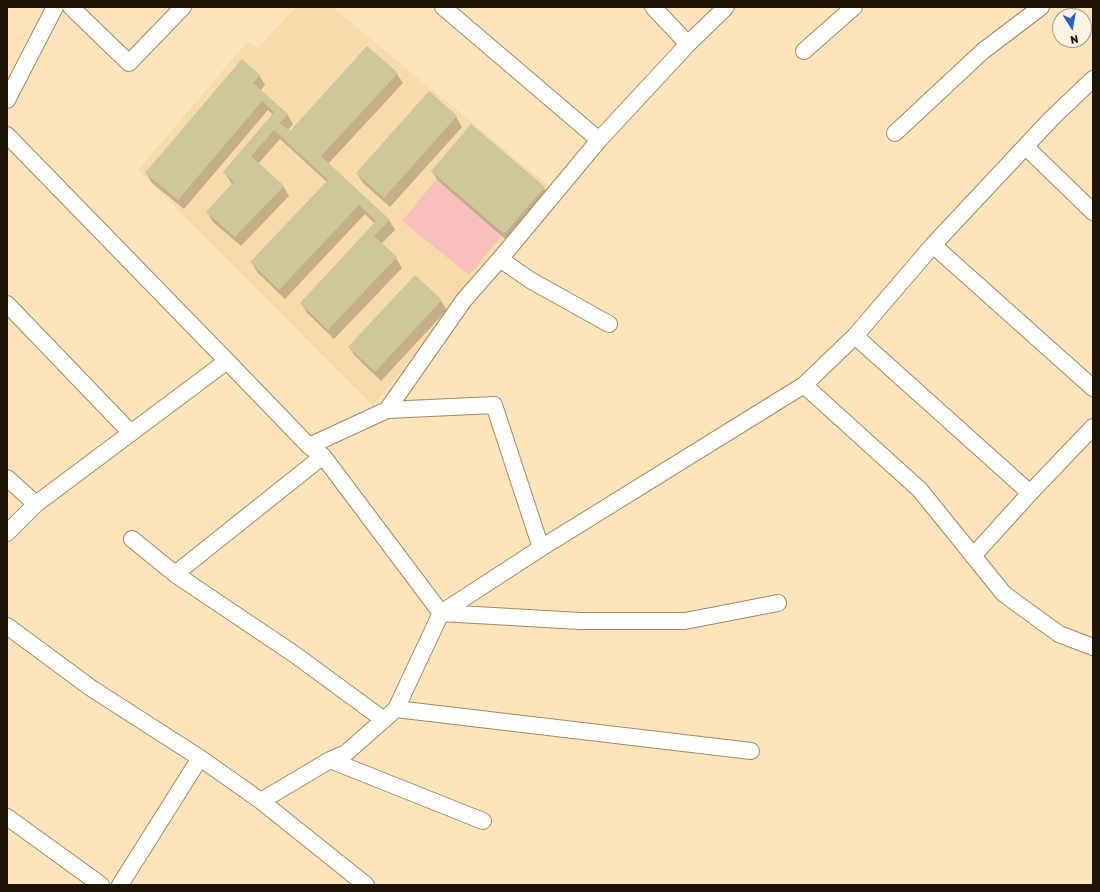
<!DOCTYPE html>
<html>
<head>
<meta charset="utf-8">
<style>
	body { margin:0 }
	#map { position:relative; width:1100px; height:892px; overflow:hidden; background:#fde4ba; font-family:Rubik,sans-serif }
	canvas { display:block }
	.frame { position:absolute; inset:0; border:8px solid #1d1405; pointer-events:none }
	.north { position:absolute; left:1052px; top:8px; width:40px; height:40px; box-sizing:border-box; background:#fdf4e3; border:1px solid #a39a8a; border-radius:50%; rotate:169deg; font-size:11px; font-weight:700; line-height:16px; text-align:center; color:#1d1405 }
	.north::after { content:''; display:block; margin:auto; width:14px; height:18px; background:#2761ce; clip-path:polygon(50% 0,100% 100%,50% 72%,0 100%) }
</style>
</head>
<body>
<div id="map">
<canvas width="1100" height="892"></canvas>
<div class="frame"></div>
<div class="north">N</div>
</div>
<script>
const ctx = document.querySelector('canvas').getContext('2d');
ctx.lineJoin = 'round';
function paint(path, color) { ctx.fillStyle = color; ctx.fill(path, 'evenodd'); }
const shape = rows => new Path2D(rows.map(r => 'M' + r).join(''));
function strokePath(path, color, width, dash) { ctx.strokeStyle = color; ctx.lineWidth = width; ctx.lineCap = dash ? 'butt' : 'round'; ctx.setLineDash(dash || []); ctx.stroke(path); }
const built = shape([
	[296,7,332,7,550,187,373,406,138,170,247,42,258,48]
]);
const green = shape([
	[436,180,502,235,469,275,402,221]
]);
const shadow = shape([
	[397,74,403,83,328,164,389,220,395,230,381,244,396,258,402,268,334,339,307,313,301,303,375,224,365,214,285,299,257,272,252,263,327,182,280,139,258,164,283,186,289,196,241,246,213,222,207,212,232,184,224,172,273,115,268,110,184,209,152,183,146,173,259,75,265,85,260,91,287,114,293,124,288,130,290,132],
	[429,93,456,117,462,127,390,207,363,183,357,173],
	[432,171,544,188,550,198,510,243,438,181],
	[441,301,447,310,381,381,355,356,349,347]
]);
const building = shape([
	[367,46,398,73,321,156,390,220,374,236,397,257,328,330,300,303,376,221,359,205,279,290,250,262,328,180,274,130,251,156,284,186,235,237,206,212,234,182,223,172,274,112,262,101,178,200,145,173,242,59,260,75,253,83,288,114,280,123,290,131],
	[429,91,457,116,384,198,356,173],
	[471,124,545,187,504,234,431,171],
	[415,275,442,300,375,372,348,347]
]);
const minor = shape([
	[71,7,129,63,183,7],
	[443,7,599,140],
	[653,7,688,44],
	[804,51,854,7],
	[7,100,55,7],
	[895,133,983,51,1041,7],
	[7,135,227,361,36,504,7,533],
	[1026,147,1093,212],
	[933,245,1093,388],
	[500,259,530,280,609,324],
	[7,304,131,433],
	[855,336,1030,493],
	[227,361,309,446,323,456,441,613,580,621,685,621,778,603],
	[804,385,920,490,1004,594,1059,634,1093,647],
	[387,410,464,300,500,259,599,140,688,44,726,7],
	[309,446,387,410,494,405,541,548],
	[7,478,36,504],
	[132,539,175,574,294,654,384,720],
	[973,556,1030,493,1093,427],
	[175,574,323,456],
	[7,626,91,688,200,758,261,801,366,885],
	[396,709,751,751],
	[330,760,483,821],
	[261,801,330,760,346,753,396,709,441,613,541,548,804,385,855,336,933,245,1052,118,1093,79],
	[7,817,101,885],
	[120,885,200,758]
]);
paint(built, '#f7dbaa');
paint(green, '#f8bfbc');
paint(shadow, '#0003');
paint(building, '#cdc799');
strokePath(minor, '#a08a63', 18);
strokePath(minor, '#fff', 16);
</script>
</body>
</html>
